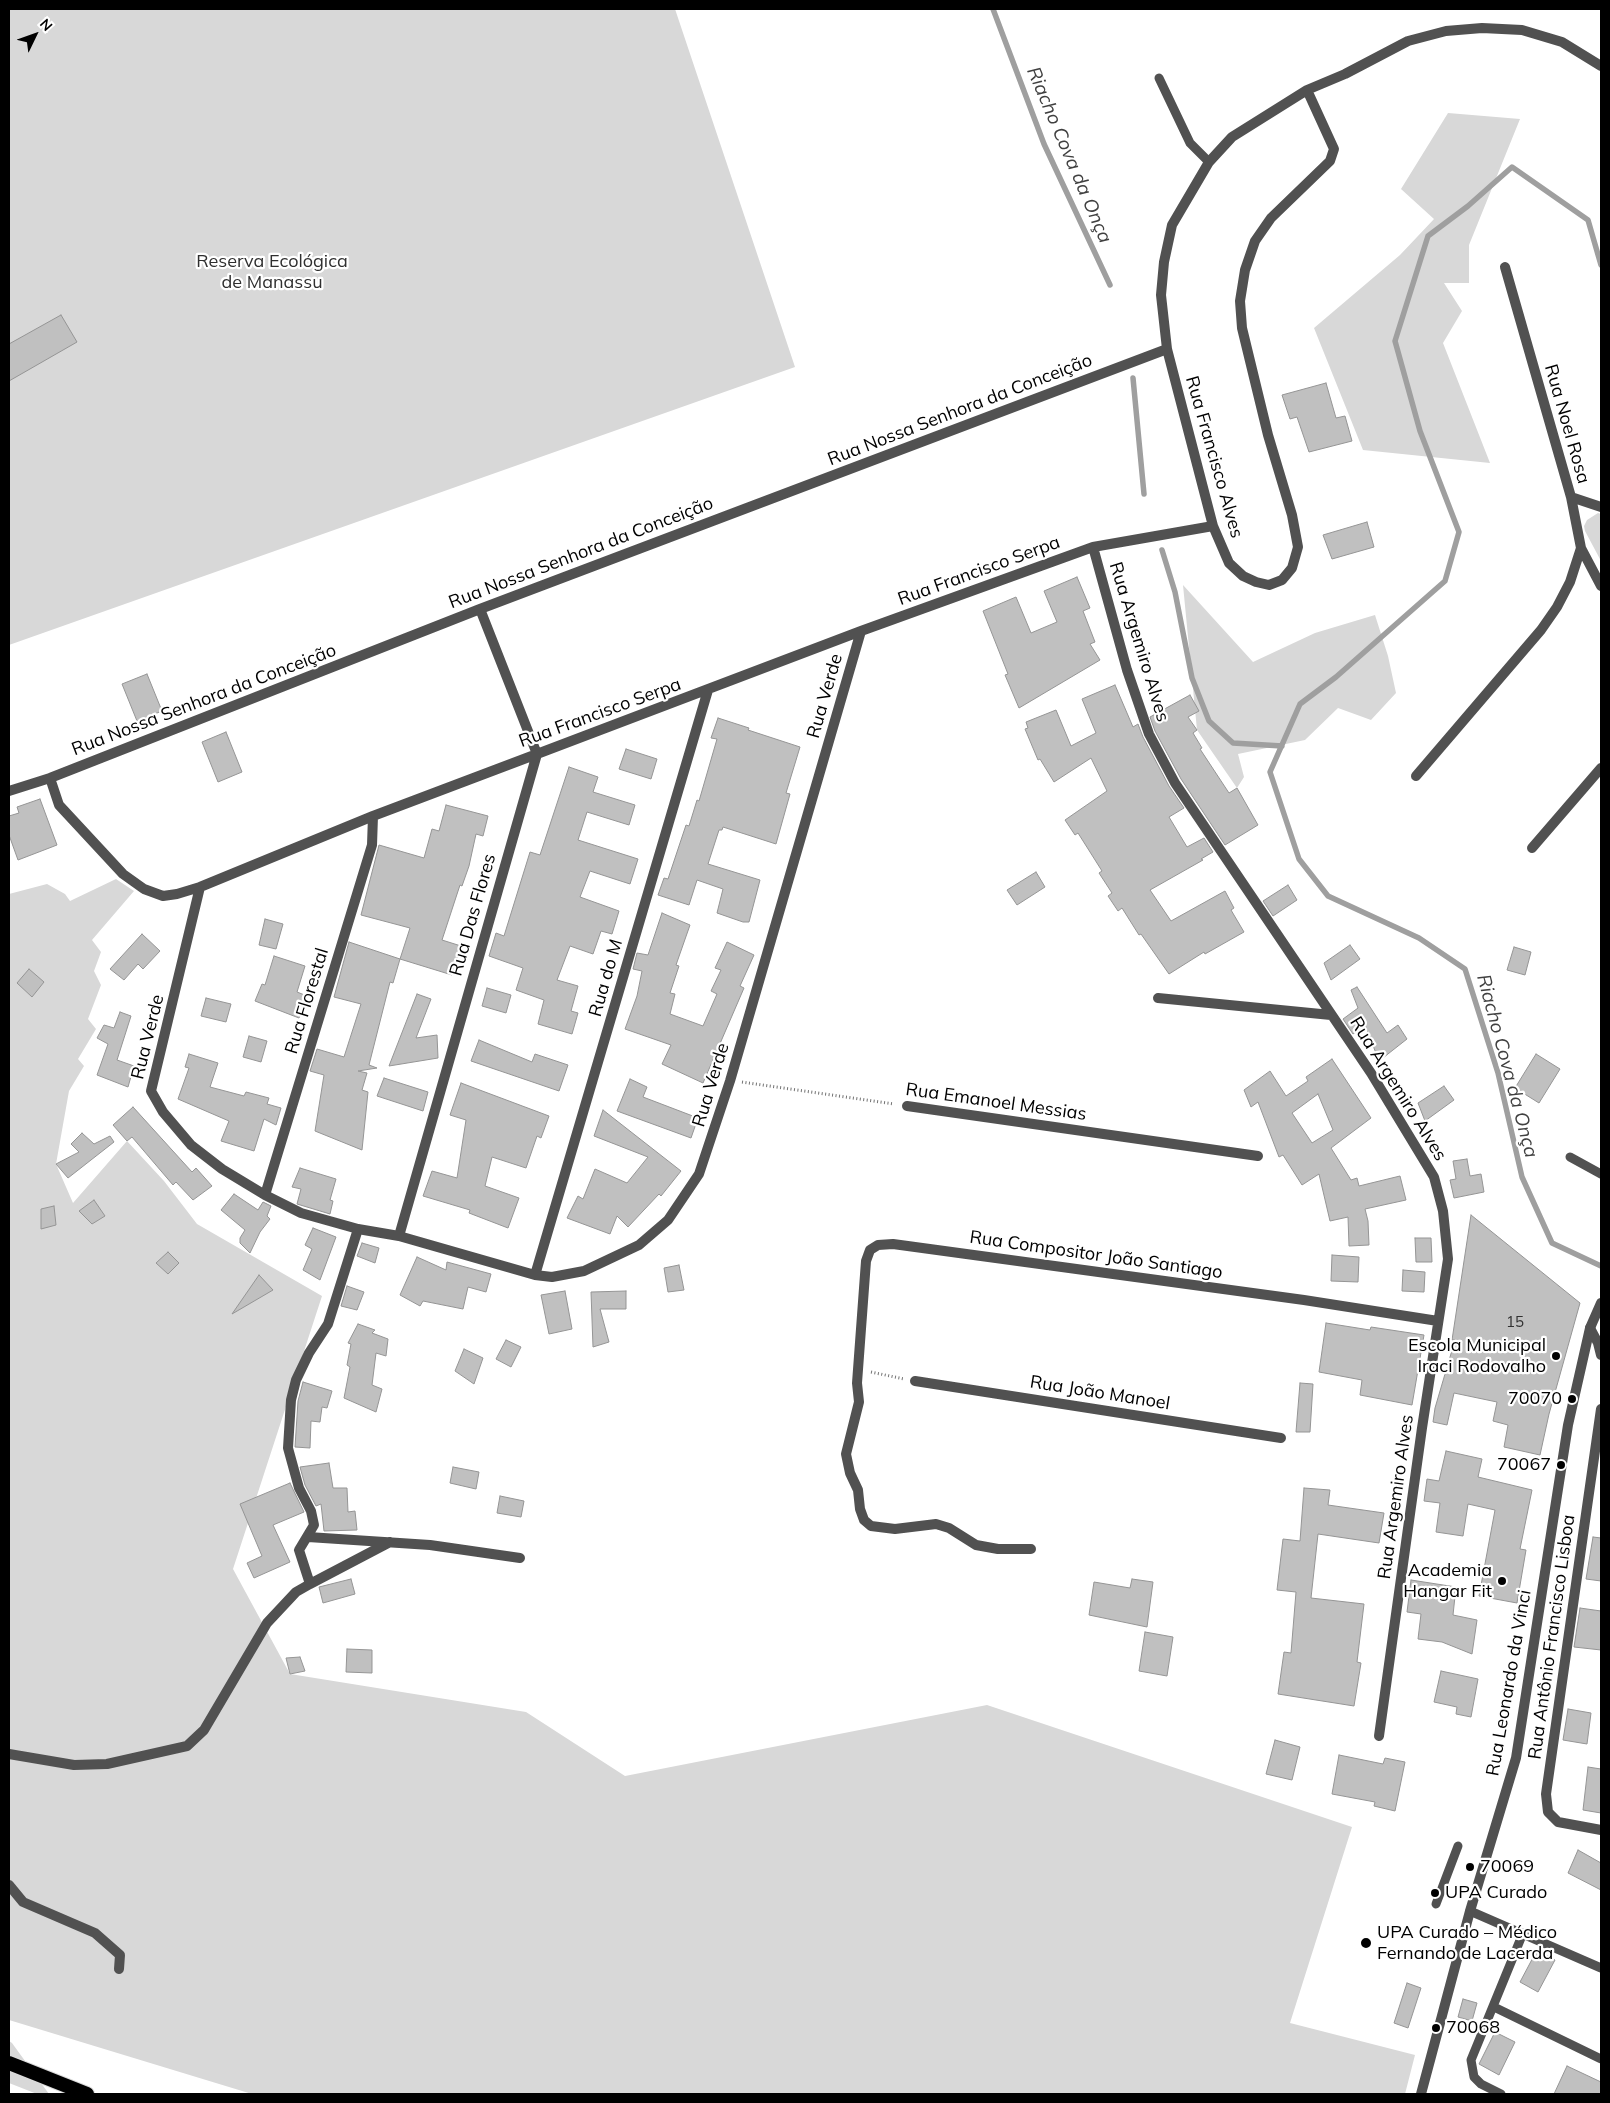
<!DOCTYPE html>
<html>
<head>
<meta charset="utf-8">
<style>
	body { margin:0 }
	#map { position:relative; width:1610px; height:2103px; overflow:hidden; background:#fff; font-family:Mulish,sans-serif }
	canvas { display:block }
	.frame { position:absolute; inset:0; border:10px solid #000; pointer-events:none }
	.north { position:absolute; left:10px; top:10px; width:50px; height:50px; -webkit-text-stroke:4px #fff; paint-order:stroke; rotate:48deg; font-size:14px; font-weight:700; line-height:20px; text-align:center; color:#000 }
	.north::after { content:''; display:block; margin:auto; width:18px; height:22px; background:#000; clip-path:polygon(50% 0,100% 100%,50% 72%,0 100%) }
</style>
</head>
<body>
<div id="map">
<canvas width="1610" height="2103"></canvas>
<div class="frame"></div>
<div class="north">N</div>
</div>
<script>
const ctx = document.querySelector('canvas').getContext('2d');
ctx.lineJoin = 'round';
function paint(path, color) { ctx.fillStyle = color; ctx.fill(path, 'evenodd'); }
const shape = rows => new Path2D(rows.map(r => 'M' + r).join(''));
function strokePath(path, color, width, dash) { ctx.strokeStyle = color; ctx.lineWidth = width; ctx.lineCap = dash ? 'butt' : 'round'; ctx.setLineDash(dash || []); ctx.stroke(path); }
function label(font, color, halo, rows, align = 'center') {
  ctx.font = font + ' Mulish,sans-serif'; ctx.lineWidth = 4.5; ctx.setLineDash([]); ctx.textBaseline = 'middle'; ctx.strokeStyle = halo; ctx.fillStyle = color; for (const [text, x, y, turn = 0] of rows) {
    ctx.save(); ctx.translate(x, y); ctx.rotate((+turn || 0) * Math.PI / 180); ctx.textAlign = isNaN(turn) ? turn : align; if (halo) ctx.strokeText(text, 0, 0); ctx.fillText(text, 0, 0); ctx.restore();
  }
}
const green = shape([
	[9,9,675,9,795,367,9,645],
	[1448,113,1520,119,1469,245,1469,283,1444,283,1462,311,1443,343,1490,463,1363,450,1314,328,1400,255,1434,219,1401,189],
	[1598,513,1601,514,1601,561,1585,531,1584,526,1587,520],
	[1183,585,1253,662,1315,633,1375,615,1388,656,1396,693,1371,720,1338,708,1305,740,1238,754,1244,777,1237,788,1197,730],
	[116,879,134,891,92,940,101,952,94,971,101,985,88,1019,96,1029,78,1059,84,1066,69,1091,56,1164,73,1203,127,1141,164,1181,197,1224,322,1296,233,1569,290,1674,526,1712,625,1776,987,1705,1352,1827,1290,2023,1415,2055,1405,2094,252,2094,9,2020,9,894,47,884,65,894,70,901],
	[9,2041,12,2043,49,2094,37,2094,9,2083]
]);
const stream = shape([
	[993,9,1044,144,1110,285],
	[1601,265,1588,220,1512,167,1468,206,1428,236,1395,341,1420,431,1459,532,1445,581,1336,677,1300,704,1270,772,1299,859,1328,896,1419,938,1465,969,1498,1073,1522,1177,1552,1243,1601,1266],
	[1133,378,1144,494],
	[1162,550,1175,592,1192,678,1209,721,1233,743,1282,746]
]);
const building = shape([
	[61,315,77,342,9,381,9,344,61,315],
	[1326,383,1336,418,1345,416,1352,441,1309,452,1297,417,1290,419,1282,395,1326,383],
	[1367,522,1374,547,1332,559,1323,535,1367,522],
	[1077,577,1090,608,1083,611,1095,642,1090,644,1100,660,1019,708,1005,675,1008,674,983,611,1016,597,1031,633,1057,622,1044,591,1077,577],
	[147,674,162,711,137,721,122,684,147,674],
	[1115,685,1133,727,1138,724,1143,737,1169,786,1184,808,1169,817,1187,847,1204,838,1213,852,1201,859,1203,860,1150,890,1171,921,1225,891,1234,908,1231,910,1244,932,1205,954,1204,952,1169,974,1141,934,1139,935,1122,908,1118,911,1108,896,1112,893,1099,873,1102,871,1078,833,1075,835,1065,820,1107,791,1091,758,1054,782,1040,759,1038,760,1025,729,1028,728,1026,722,1056,710,1071,746,1096,733,1082,699,1115,685],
	[1190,695,1199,711,1188,717,1197,730,1193,733,1202,748,1200,749,1229,793,1237,788,1258,825,1225,845,1181,779,1155,731,1150,717,1190,695],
	[718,718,749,728,748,730,800,747,786,793,790,794,776,844,723,827,722,830,719,830,708,864,760,880,749,922,743,922,717,913,723,889,697,880,689,905,658,895,664,878,668,879,686,825,689,826,697,800,699,801,717,739,711,738,718,718],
	[226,732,242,772,218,782,202,742,226,732],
	[626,749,657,759,651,779,619,769,626,749],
	[569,767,598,777,593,792,635,805,629,825,587,812,578,840,638,859,630,884,590,871,580,897,619,911,612,934,601,931,593,954,570,946,557,980,578,986,571,1011,578,1013,572,1034,538,1024,544,1000,516,990,523,968,489,956,496,933,504,936,530,852,540,855,569,767],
	[40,799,57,845,18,860,9,835,9,816,19,813,17,807,40,799],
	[446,805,488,816,483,836,476,834,469,866,462,886,460,885,442,940,461,946,452,975,400,959,410,928,361,915,379,845,424,858,432,829,439,831,446,805],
	[1036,872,1045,887,1017,905,1007,890,1036,872],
	[1288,885,1297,900,1273,916,1263,901,1288,885],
	[662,913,690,925,676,965,679,966,670,993,675,994,670,1014,703,1026,717,994,711,991,721,970,715,968,727,942,754,955,740,986,744,988,703,1083,662,1064,671,1045,625,1029,637,996,642,971,633,969,637,953,648,955,662,913],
	[265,919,283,924,276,949,259,945,265,919],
	[142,934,160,951,143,969,138,964,124,980,110,969,142,934],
	[349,942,400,959,393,983,390,982,369,1065,377,1068,358,1071,367,1073,362,1090,368,1092,362,1150,315,1131,324,1075,310,1071,317,1049,344,1057,361,1004,334,997,349,942],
	[1350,945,1360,959,1331,980,1324,963,1350,945],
	[1514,947,1531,952,1525,975,1507,970,1514,947],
	[274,956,305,966,297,992,307,996,299,1018,255,1001,262,984,265,985,274,956],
	[29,969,44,982,32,997,17,983,29,969],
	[1357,987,1387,1033,1398,1025,1407,1039,1379,1061,1365,1025,1353,1034,1343,1019,1358,1008,1351,990,1357,987],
	[487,988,511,995,506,1013,482,1006,487,988],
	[417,994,431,999,416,1038,437,1035,438,1058,389,1066,417,994],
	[206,998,231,1004,226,1022,201,1016,206,998],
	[120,1012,131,1016,117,1060,134,1066,128,1087,97,1075,108,1044,97,1038,104,1025,114,1028,120,1012],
	[249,1036,267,1041,261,1062,243,1057,249,1036],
	[479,1040,532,1062,535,1054,568,1065,559,1091,471,1061,479,1040],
	[189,1054,218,1063,210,1087,244,1096,246,1092,269,1098,267,1104,281,1108,276,1125,264,1119,254,1151,221,1141,229,1121,178,1099,189,1068,185,1067,189,1054],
	[1536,1054,1560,1069,1539,1103,1515,1088,1536,1054],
	[1332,1059,1371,1118,1331,1148,1351,1180,1357,1178,1359,1186,1400,1176,1406,1200,1365,1209,1368,1221,1369,1245,1349,1246,1348,1217,1330,1221,1319,1174,1302,1185,1283,1155,1279,1157,1258,1102,1251,1107,1244,1090,1270,1071,1286,1096,1308,1081,1306,1077,1332,1059],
	[1318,1094,1333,1130,1312,1143,1292,1113,1318,1094],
	[384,1078,428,1092,423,1111,377,1096,384,1078],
	[630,1079,647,1087,643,1097,698,1118,691,1138,617,1111,630,1079],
	[461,1083,549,1116,541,1138,537,1136,526,1168,492,1157,485,1186,519,1198,508,1228,469,1213,470,1210,423,1196,432,1171,457,1178,466,1120,450,1115,461,1083],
	[1444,1086,1454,1100,1425,1121,1418,1103,1444,1086],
	[133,1107,192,1172,196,1168,212,1186,193,1200,176,1182,173,1185,132,1137,127,1141,113,1125,133,1107],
	[603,1110,681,1171,661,1196,659,1194,628,1227,617,1216,610,1234,567,1218,578,1196,583,1199,595,1169,627,1183,648,1157,594,1136,603,1110],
	[82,1133,94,1144,110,1136,114,1142,68,1178,56,1164,79,1152,71,1144,82,1133],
	[1467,1159,1470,1176,1481,1174,1484,1192,1454,1198,1450,1180,1456,1179,1453,1161,1467,1159],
	[300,1168,336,1179,330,1200,333,1201,330,1214,297,1204,301,1189,292,1187,300,1168],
	[234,1194,258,1210,263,1202,271,1206,267,1216,270,1219,260,1232,250,1253,240,1243,240,1238,245,1230,221,1210,234,1194],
	[94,1200,105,1216,92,1224,79,1211,94,1200],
	[54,1206,56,1225,41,1229,41,1209,54,1206],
	[1471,1215,1580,1303,1549,1414,1540,1455,1504,1447,1508,1425,1493,1421,1497,1402,1454,1393,1447,1425,1433,1422,1435,1408,1455,1340,1452,1340,1471,1215],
	[313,1228,336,1237,320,1280,303,1270,312,1249,305,1245,313,1228],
	[1415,1238,1431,1238,1432,1262,1416,1262,1415,1238],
	[362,1243,379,1248,375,1263,357,1256,362,1243],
	[168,1252,179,1263,168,1274,156,1263,168,1252],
	[1332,1255,1359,1257,1358,1282,1331,1281,1332,1255],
	[417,1257,446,1270,447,1262,491,1274,486,1292,468,1287,463,1309,423,1301,420,1306,400,1295,417,1257],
	[679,1265,684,1290,668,1292,664,1268,679,1265],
	[1403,1270,1425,1272,1424,1292,1402,1291,1403,1270],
	[259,1275,273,1290,232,1314,259,1275],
	[347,1286,364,1292,357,1310,341,1306,347,1286],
	[565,1291,572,1329,549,1334,541,1295,565,1291],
	[626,1291,626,1309,600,1309,609,1342,593,1347,591,1292,626,1291],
	[1326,1323,1370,1330,1371,1327,1424,1335,1412,1405,1360,1395,1362,1380,1319,1372,1326,1323],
	[358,1324,375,1330,372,1333,388,1339,386,1356,376,1353,372,1385,382,1389,376,1412,344,1398,350,1367,347,1365,351,1344,348,1343,358,1324],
	[506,1340,521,1347,511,1367,496,1359,506,1340],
	[464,1349,483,1358,474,1384,455,1371,464,1349],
	[303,1382,332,1391,327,1408,322,1407,320,1422,311,1421,310,1448,295,1447,298,1401,303,1382],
	[1300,1383,1313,1384,1310,1432,1296,1432,1300,1383],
	[1446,1451,1482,1459,1478,1477,1532,1490,1520,1549,1526,1550,1517,1603,1479,1596,1495,1510,1468,1504,1463,1536,1436,1532,1440,1503,1424,1501,1427,1479,1439,1481,1446,1451],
	[329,1463,333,1488,347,1488,348,1512,355,1511,357,1530,324,1531,321,1504,316,1506,305,1485,300,1467,329,1463],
	[453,1467,479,1472,476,1489,450,1483,453,1467],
	[290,1483,304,1512,273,1525,290,1562,254,1578,247,1563,262,1556,240,1504,290,1483],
	[1304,1488,1330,1490,1328,1505,1384,1513,1379,1543,1318,1534,1311,1598,1364,1604,1357,1662,1361,1663,1354,1706,1278,1694,1284,1652,1291,1653,1296,1592,1277,1590,1283,1539,1300,1541,1304,1488],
	[500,1496,524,1501,521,1517,497,1513,500,1496],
	[1593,1537,1601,1538,1601,1581,1586,1579,1593,1537],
	[351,1579,355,1594,323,1603,319,1587,351,1579],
	[1132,1579,1153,1582,1147,1627,1089,1615,1094,1582,1130,1588,1132,1579],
	[1411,1580,1456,1587,1453,1615,1477,1620,1472,1654,1442,1642,1418,1639,1421,1614,1407,1612,1411,1580],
	[1580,1608,1601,1611,1601,1650,1574,1647,1580,1608],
	[1145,1632,1173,1637,1167,1676,1139,1671,1145,1632],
	[347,1649,372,1650,372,1673,346,1672,347,1649],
	[300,1657,305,1671,290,1674,286,1658,300,1657],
	[1441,1671,1478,1679,1471,1717,1456,1714,1457,1707,1434,1702,1441,1671],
	[1568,1709,1591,1713,1587,1744,1563,1740,1568,1709],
	[1275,1740,1300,1747,1292,1780,1266,1774,1275,1740],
	[1339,1755,1383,1764,1385,1758,1405,1762,1395,1811,1374,1806,1375,1802,1332,1794,1339,1755],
	[1588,1767,1601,1769,1601,1813,1583,1810,1588,1767],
	[1578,1850,1601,1863,1601,1890,1568,1873,1578,1850],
	[1537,1950,1555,1960,1538,1992,1520,1982,1537,1950],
	[1407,1983,1421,1988,1408,2028,1394,2023,1407,1983],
	[1463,1999,1477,2003,1472,2021,1458,2017,1463,1999],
	[1495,2032,1515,2042,1499,2075,1479,2064,1495,2032],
	[1567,2066,1601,2082,1601,2094,1554,2094,1567,2066]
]);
const path = shape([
	[742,1082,894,1104],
	[871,1372,904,1379]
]);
const service = shape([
	[1159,78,1190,143,1209,162],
	[1570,1157,1601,1174],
	[1436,1904,1458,1846],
	[1470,1911,1601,1968],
	[1494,2007,1601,2059],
	[1501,2094,1481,2084,1474,2077,1471,2060,1523,1933]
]);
const minor = shape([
	[1307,90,1334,149,1330,161,1271,218,1255,241,1245,270,1240,301,1242,328,1268,435,1292,515,1298,547,1292,568,1282,580,1269,585,1256,582,1243,576,1229,563,1213,526,1167,349,1161,295,1164,262,1172,225,1209,162,1232,137,1307,90,1345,74,1408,41,1446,31,1482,28,1522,30,1562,42,1601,66],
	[1571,497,1601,507],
	[1093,547,1127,670,1149,734,1175,783,1371,1073,1434,1177,1443,1211,1448,1259,1422,1428,1379,1736],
	[1581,548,1601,586],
	[1416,776,1541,630,1557,607,1570,582,1581,548,1571,497,1505,267],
	[50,778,59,805,123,874,144,889,163,896,177,894,200,887,373,816,537,754,861,631,1093,547,1213,526],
	[9,791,50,778,480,609,1167,349],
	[1532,848,1601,768],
	[200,887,151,1091,163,1112,191,1145,222,1169,265,1195,301,1213,358,1229,399,1236,535,1275,552,1277,584,1271,639,1245,668,1220,699,1174,730,1081,861,631],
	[1158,998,1331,1015],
	[907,1106,1258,1156],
	[265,1195,372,845,373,816],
	[399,1236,537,754,480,609],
	[535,1275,708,690],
	[1590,1328,1598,1343,1601,1355],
	[915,1381,1281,1438],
	[1601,1409,1546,1794,1548,1812,1558,1822,1601,1830],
	[308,1537,430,1545,520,1558],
	[1031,1549,998,1549,976,1545,949,1528,936,1524,895,1529,871,1526,864,1520,860,1509,858,1490,850,1473,846,1454,859,1402,857,1383,866,1261,870,1250,878,1245,893,1244,1304,1300,1438,1321],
	[310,1584,390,1542],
	[9,1754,74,1765,107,1764,187,1746,204,1730,267,1623,296,1592,310,1584,299,1550,314,1525,311,1511,299,1488,288,1448,291,1400,296,1380,309,1353,328,1324,358,1229],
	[9,1885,23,1902,95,1933,120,1955,119,1969]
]);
const tertiary = shape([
	[1421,2094,1470,1911,1516,1758,1568,1425,1590,1328,1601,1303]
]);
const trunk = shape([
	[9,2063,87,2094]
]);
const markers = [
	[1556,1356,5,"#000"],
	[1572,1399,5,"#000"],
	[1561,1465,5,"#000"],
	[1502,1581,5,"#000"],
	[1470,1867,5,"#000"],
	[1435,1893,5,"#000"],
	[1366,1943,6,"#000"],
	[1436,2028,5,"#000"]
];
const numberNames = [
	["15",1515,1322]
];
const parkNames = [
	["Reserva Ecológica",272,262],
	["de Manassu",272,283]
];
const streetNames = [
	["Rua Nossa Senhora da Conceição",960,410,-21],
	["Rua Noel Rosa",1567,424,74],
	["Rua Francisco Alves",1214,457,74],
	["Rua Nossa Senhora da Conceição",581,553,-21],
	["Rua Francisco Serpa",979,571,-20],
	["Rua Argemiro Alves",1139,642,73],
	["Rua Verde",825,696,-74],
	["Rua Nossa Senhora da Conceição",204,700,-21],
	["Rua Francisco Serpa",600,713,-20],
	["Rua Das Flores",473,915,-74],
	["Rua do M",606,978,-74],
	["Rua Florestal",307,1001,-73],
	["Rua Verde",148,1037,-76],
	["Rua Verde",711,1085,-73],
	["Rua Argemiro Alves",1398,1089,58],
	["Rua Emanoel Messias",996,1102,8],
	["Rua Compositor João Santiago",1096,1255,8],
	["Rua João Manoel",1100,1393,9],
	["Rua Argemiro Alves",1396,1497,-82],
	["Rua Antônio Francisco Lisboa",1552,1637,-82],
	["Rua Leonardo da Vinci",1509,1683,-80]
];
const poiNames = [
	["Escola Municipal",1546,1346],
	["Iraci Rodovalho",1546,1367],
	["70070",1562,1399],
	["70067",1551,1465],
	["Academia",1492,1571],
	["Hangar Fit",1492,1592],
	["70069",1480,1867,"left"],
	["UPA Curado",1445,1893,"left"],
	["UPA Curado – Médico",1377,1933,"left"],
	["Fernando de Lacerda",1377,1954,"left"],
	["70068",1446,2028,"left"]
];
const waterNames = [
	["Riacho Cova da Onça",1069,155,67],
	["Riacho Cova da Onça",1507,1066,75]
];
paint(green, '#d8d8d8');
strokePath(stream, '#9f9f9f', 5.5);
paint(building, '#c0c0c0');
strokePath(building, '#959595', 1);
strokePath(trunk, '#dbdbdb', 16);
strokePath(path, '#737373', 3, [1, 2.5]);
strokePath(service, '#515151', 9);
strokePath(minor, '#515151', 10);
strokePath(tertiary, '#515151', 10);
strokePath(trunk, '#000', 14);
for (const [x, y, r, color] of markers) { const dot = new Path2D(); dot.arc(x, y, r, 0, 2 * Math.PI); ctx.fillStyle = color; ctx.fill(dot); strokePath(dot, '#fff', 2); }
label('15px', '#303030', null, numberNames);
label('18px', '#2f2f2f', '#fff', parkNames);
label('18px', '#000', '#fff', streetNames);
label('18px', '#000', '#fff', poiNames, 'right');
label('italic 19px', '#404040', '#fff', waterNames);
</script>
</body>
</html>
